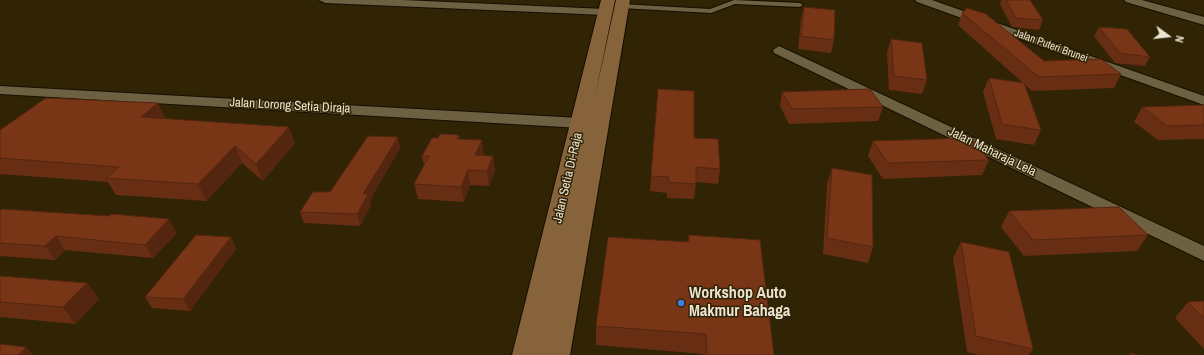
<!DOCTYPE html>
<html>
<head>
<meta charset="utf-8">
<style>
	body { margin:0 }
	#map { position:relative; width:1204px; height:355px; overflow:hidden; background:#302404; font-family:"Archivo Narrow",sans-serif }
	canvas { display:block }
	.north { position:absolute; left:1148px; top:16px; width:40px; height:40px; -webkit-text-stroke:3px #302404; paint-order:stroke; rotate:105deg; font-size:11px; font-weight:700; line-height:16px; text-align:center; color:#ebe4d2 }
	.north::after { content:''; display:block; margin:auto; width:14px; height:18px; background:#ebe4d2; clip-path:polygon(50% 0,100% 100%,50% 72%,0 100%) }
</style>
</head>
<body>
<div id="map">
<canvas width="1204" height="355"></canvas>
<div class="north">N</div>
</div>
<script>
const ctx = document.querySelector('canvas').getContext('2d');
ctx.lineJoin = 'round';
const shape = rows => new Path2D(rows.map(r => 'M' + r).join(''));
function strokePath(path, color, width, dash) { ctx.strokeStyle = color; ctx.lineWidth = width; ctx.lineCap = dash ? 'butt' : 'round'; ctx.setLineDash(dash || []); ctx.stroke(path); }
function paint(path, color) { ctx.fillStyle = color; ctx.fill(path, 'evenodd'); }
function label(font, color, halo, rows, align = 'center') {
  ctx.font = font + ' "Archivo Narrow",sans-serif'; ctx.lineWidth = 3; ctx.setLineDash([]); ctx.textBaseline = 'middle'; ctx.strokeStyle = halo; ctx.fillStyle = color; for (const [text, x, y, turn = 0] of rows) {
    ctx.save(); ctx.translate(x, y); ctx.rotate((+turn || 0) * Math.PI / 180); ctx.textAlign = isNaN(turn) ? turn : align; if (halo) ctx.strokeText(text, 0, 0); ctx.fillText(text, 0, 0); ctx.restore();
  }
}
const service = shape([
	[734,0,800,3,803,5,800,7,735,4,711,13,621,8,618,6,621,4,710,9,734,0]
]);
const minor = shape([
	[319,0,403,0,605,9,611,12,605,15,325,3,319,0],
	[915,0,932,0,1204,96,1204,105,917,2,915,0],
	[1124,0,1142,0,1204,17,1204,25,1126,2,1124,0],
	[779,46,1204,246,1204,261,774,53,773,50,779,46],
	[0,86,580,118,585,120,588,123,585,126,580,128,0,94,0,86]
]);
const secondary = shape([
	[601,0,615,0,594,101,616,0,630,0,570,355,512,355,601,0]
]);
const wall = shape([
	[1001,0,1030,0,1043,20,1039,30,1012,27,1000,4],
	[804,7,834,40,831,53,798,49,801,19],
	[962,13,1044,61,1121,74,1114,88,1032,91,958,25],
	[1099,27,1150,57,1145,66,1115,63,1094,36],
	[891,39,927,80,922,94,889,90,887,52],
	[989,78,1041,130,1034,145,996,139,983,92],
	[782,92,883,107,878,121,789,124,780,106],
	[1204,105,1204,139,1158,140,1134,122,1142,107],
	[166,119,295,143,263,181,242,163,206,201,116,195,108,182,0,174,0,130],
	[459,135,460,139,484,155,483,156,493,156,495,171,489,186,470,185,464,202,418,199,414,184,424,165,422,156,438,138],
	[398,137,400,148,370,200,371,205,360,226,304,223,300,212,330,192],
	[694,138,720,169,718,184,696,182,694,199,667,198,667,193,650,191,651,176],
	[873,141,989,160,982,175,883,179,868,156],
	[832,168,873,247,868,263,823,254,827,184],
	[0,211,177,233,153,258,65,250,55,260,0,256],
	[1009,211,1148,235,1137,251,1024,256,1001,227],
	[689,235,774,355,703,355,703,354,596,345,596,326,688,242],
	[231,237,236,249,190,311,152,308,145,297],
	[961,242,1033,349,1029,355,979,355,967,352,953,258],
	[0,276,87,283,99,299,75,324,0,317],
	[1204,301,1204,349,1175,318,1188,302]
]);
const shadedWall = shape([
	[158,103,166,119,141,117],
	[289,127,295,143,263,181,256,164],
	[398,137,400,148,370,200,371,205,360,226,357,214,363,194],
	[482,140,484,155,478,170,475,155],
	[235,146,242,163,206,201,198,184],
	[493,156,495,171,489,186,487,171],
	[468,170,470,185,464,202,461,187],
	[169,219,177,233,153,258,145,245],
	[56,236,65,250,55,260,45,246],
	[231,237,236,249,190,311,183,299],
	[87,283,99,299,75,324,63,307],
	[26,347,33,355,18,355]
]);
const building = shape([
	[1006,0,1030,0,1043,20,1016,18,1006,0],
	[804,7,835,10,834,40,801,36,804,7],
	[967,8,986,14,1044,61,1101,59,1121,74,1039,77,962,13,967,8],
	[1099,27,1127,29,1150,57,1120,53,1099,27],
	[891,39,922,43,927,80,894,76,891,39],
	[989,78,1024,83,1041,130,1002,124,989,78],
	[658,89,694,91,694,138,718,139,720,169,696,167,696,184,668,182,669,177,651,176,658,89],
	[870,89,883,107,792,109,782,92,870,89],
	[46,98,158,103,141,117,289,127,256,164,235,146,198,184,106,178,119,167,0,158,0,130,46,98],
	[1204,105,1204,125,1167,126,1142,107,1204,105],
	[440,134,459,135,457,139,482,140,475,155,493,156,487,171,468,170,461,187,414,184,429,156,422,156,432,138,438,138,440,134],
	[368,136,398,137,363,194,368,194,357,214,300,212,313,192,330,192,368,136],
	[970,138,989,160,888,163,873,141,970,138],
	[832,168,872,175,873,247,827,238,832,168],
	[1119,207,1148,235,1033,240,1009,211,1119,207],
	[2,209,109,216,111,214,169,219,145,245,56,236,45,246,0,243,0,211,2,209],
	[196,235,231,237,183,299,145,297,196,235],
	[689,235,760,240,774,355,707,355,706,334,596,326,608,237,689,242,689,235],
	[961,242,1009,252,1033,349,976,336,961,242],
	[0,276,87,283,63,307,0,302,0,276],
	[1204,301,1204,318,1188,302,1204,301],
	[0,344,26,347,18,355,0,355,0,344],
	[1130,353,1138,355,1131,355,1130,353]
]);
const markers = [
	[681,303,4,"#3f7fe0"]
];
const farStreetnames = [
	["Jalan Puteri Brunei",1051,46,20]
];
const streetNames = [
	["Jalan Lorong Setia Diraja",290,106,3],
	["Jalan Maharaja Lela",992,152,26],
	["Jalan Setia Di-Raja",568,178,-77]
];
const nearPoinames = [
	["Workshop Auto",689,294],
	["Makmur Bahaga",689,312]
];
strokePath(service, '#160e00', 2);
strokePath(minor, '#160e00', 2);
strokePath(secondary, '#160e00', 2);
paint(service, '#6e6141');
paint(minor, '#6e6141');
paint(secondary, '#87633c');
paint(wall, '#672e14');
paint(shadedWall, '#542610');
paint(building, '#783617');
strokePath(building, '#542610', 1);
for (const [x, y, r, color] of markers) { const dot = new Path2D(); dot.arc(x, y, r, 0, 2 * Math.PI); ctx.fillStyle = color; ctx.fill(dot); strokePath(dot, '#302404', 1.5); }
label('11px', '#ebe4d2', '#302404', farStreetnames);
label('13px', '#ebe4d2', '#302404', streetNames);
label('bold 16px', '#ebe4d2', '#302404', nearPoinames, 'left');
</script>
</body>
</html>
